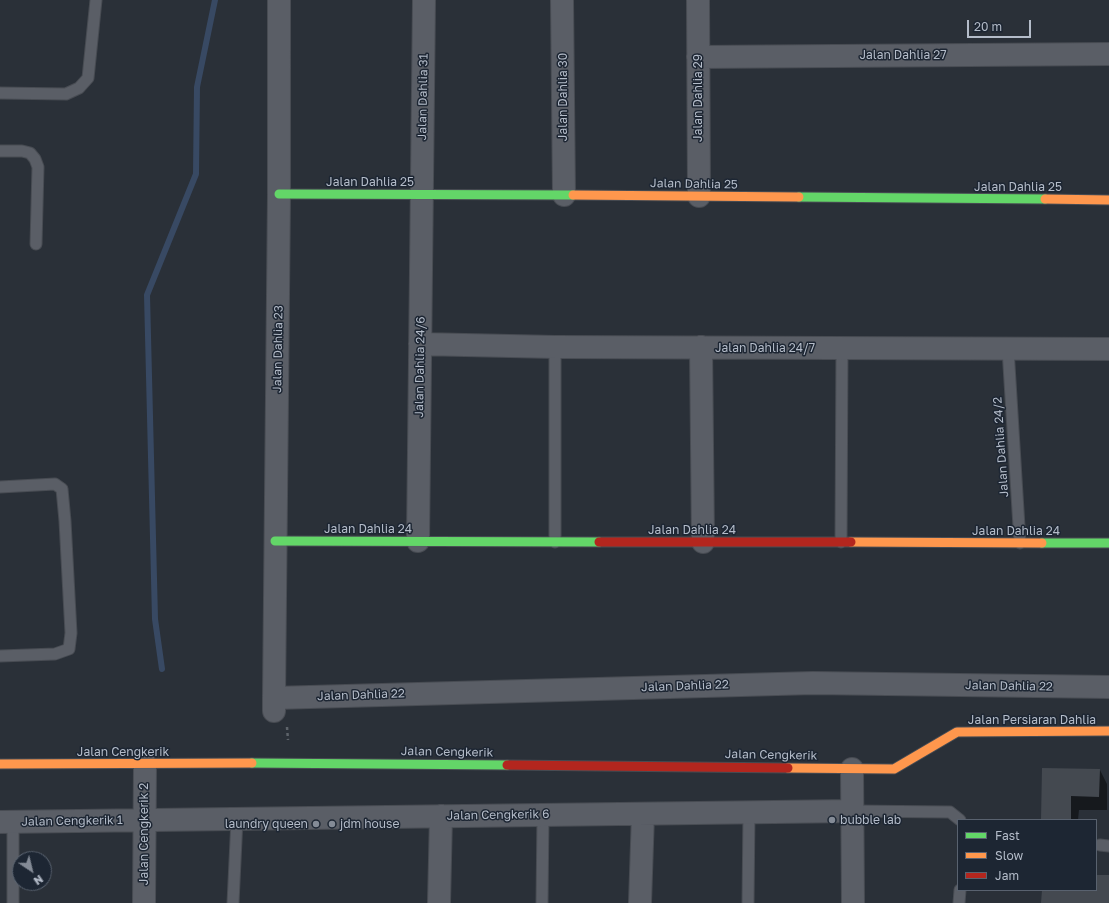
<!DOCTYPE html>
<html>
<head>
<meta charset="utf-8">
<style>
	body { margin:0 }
	#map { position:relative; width:1109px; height:903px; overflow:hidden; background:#2a3038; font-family:"Golos Text",sans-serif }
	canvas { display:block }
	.legend { position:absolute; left:957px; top:819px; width:140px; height:72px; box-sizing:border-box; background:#1d2633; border:1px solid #59626f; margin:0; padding:5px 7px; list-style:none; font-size:12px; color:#b4bcc9 }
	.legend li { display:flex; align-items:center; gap:8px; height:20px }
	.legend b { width:20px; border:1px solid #59626f }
	.north { position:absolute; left:12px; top:851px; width:40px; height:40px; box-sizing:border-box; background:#1d2633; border:1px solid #59626f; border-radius:50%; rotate:145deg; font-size:11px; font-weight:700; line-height:16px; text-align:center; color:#b4bcc9 }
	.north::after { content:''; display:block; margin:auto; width:14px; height:18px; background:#848b96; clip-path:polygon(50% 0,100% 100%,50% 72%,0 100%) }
	.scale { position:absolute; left:967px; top:20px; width:64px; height:18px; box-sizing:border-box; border:2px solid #b4bcc9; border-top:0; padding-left:5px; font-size:12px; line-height:14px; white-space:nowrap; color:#b4bcc9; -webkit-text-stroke:3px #1d2633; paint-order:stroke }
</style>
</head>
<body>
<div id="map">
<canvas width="1109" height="903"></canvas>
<ul class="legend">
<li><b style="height:5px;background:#63d668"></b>Fast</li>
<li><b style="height:5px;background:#ff974d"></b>Slow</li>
<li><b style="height:5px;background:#b3261e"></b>Jam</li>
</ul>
<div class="north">N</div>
<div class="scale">20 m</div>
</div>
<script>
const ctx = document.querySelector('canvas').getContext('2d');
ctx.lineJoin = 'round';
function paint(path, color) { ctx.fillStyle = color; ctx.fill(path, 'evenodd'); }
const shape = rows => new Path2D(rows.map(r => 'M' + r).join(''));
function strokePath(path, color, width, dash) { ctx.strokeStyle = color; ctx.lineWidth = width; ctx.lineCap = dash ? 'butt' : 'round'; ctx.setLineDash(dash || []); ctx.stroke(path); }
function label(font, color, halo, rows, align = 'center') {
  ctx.font = font + ' "Golos Text",sans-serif'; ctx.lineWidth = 3; ctx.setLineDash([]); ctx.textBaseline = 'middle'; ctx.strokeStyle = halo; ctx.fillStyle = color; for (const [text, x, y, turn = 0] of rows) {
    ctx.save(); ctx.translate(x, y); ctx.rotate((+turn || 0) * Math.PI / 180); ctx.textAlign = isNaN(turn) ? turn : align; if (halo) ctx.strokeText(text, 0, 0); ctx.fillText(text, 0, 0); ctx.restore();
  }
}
const shadow = shape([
	[1100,770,1107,784,1107,810,1079,810,1078,820,1042,820]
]);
const stream = shape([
	[162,669,155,619,147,295,196,174,197,87,215,0]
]);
const building = shape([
	[1042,768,1100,769,1099,797,1071,796,1071,820,1041,820],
	[1096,875,1109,875,1109,903,1041,903,1042,890,1096,890]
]);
const path = shape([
	[287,727,288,740]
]);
const lane = shape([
	[0,93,66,94,79,88,88,78,96,0],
	[0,151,22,151,30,153,35,159,38,167,36,244],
	[1008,349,1020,543],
	[0,487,55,484,62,489,65,521,71,633,69,649,55,654,0,656],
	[555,542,555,347],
	[841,542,842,348],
	[851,811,950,812,960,820],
	[1100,845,1109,846],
	[13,903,13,821],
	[233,903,237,819],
	[542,903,543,815],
	[748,903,749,812],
	[959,903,960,890]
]);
const street = shape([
	[562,0,564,195],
	[698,0,699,196],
	[698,57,1109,54],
	[420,344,555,347,1109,349],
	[701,347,703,542],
	[418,541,424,0],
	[274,698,279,194,279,0],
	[274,711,274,698,813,683,1109,687],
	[852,769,853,903],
	[0,822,851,811],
	[144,903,145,764],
	[439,903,441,816],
	[640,903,643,814]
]);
const fast = shape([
	[279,194,573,195],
	[799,197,1045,199],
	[275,541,599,542],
	[1042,543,1109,543],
	[252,763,507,765]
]);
const slow = shape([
	[573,195,799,197],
	[1045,199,1109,200],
	[851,542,1042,543],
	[0,764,252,763],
	[788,768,894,769,957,732,1109,731]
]);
const jam = shape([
	[599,542,851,542],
	[507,765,788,768]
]);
const markers = [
	[832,820,4,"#848b96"],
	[316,824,4,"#848b96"],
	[332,824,4,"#848b96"]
];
const streetNames = [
	["Jalan Dahlia 27",903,55],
	["Jalan Dahlia 31",423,97,-89],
	["Jalan Dahlia 30",563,97,-90],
	["Jalan Dahlia 29",698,98,-90],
	["Jalan Dahlia 25",370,182],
	["Jalan Dahlia 25",694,184,1],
	["Jalan Dahlia 25",1018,187],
	["Jalan Dahlia 24/7",765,348],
	["Jalan Dahlia 23",278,349,-89],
	["Jalan Dahlia 24/6",420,367,-89],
	["Jalan Dahlia 24/2",1001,447,-94],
	["Jalan Dahlia 24",368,529],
	["Jalan Dahlia 24",692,530],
	["Jalan Dahlia 24",1016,531],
	["Jalan Dahlia 22",685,686,-2],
	["Jalan Dahlia 22",1009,686,1],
	["Jalan Dahlia 22",361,695,-2],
	["Jalan Persiaran Dahlia",1032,720],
	["Jalan Cengkerik",123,752],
	["Jalan Cengkerik",447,752,1],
	["Jalan Cengkerik",771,755,1],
	["Jalan Cengkerik 6",498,815,-1],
	["Jalan Cengkerik 1",72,821,-1],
	["Jalan Cengkerik 2",144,834,-90]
];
const poiNames = [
	["bubble lab",840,820],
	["laundry queen",308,824,"right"],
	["jdm house",340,824]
];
paint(shadow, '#0007');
strokePath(stream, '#384963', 6);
paint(building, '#444950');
strokePath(lane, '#484c53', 13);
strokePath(street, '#484c53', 24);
strokePath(fast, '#484c53', 11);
strokePath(slow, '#484c53', 11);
strokePath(jam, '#484c53', 11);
strokePath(path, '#5d636a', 2.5, [3, 3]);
strokePath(lane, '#5a5e66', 11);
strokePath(street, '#5a5e66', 22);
strokePath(fast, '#63d668', 9);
strokePath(slow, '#ff974d', 9);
strokePath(jam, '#b3261e', 9);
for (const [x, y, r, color] of markers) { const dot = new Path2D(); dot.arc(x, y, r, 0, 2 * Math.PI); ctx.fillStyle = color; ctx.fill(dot); strokePath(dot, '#1d2633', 1.5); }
label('12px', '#b4bcc9', '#1d2633', streetNames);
label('12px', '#b4bcc9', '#1d2633', poiNames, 'left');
</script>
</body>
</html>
